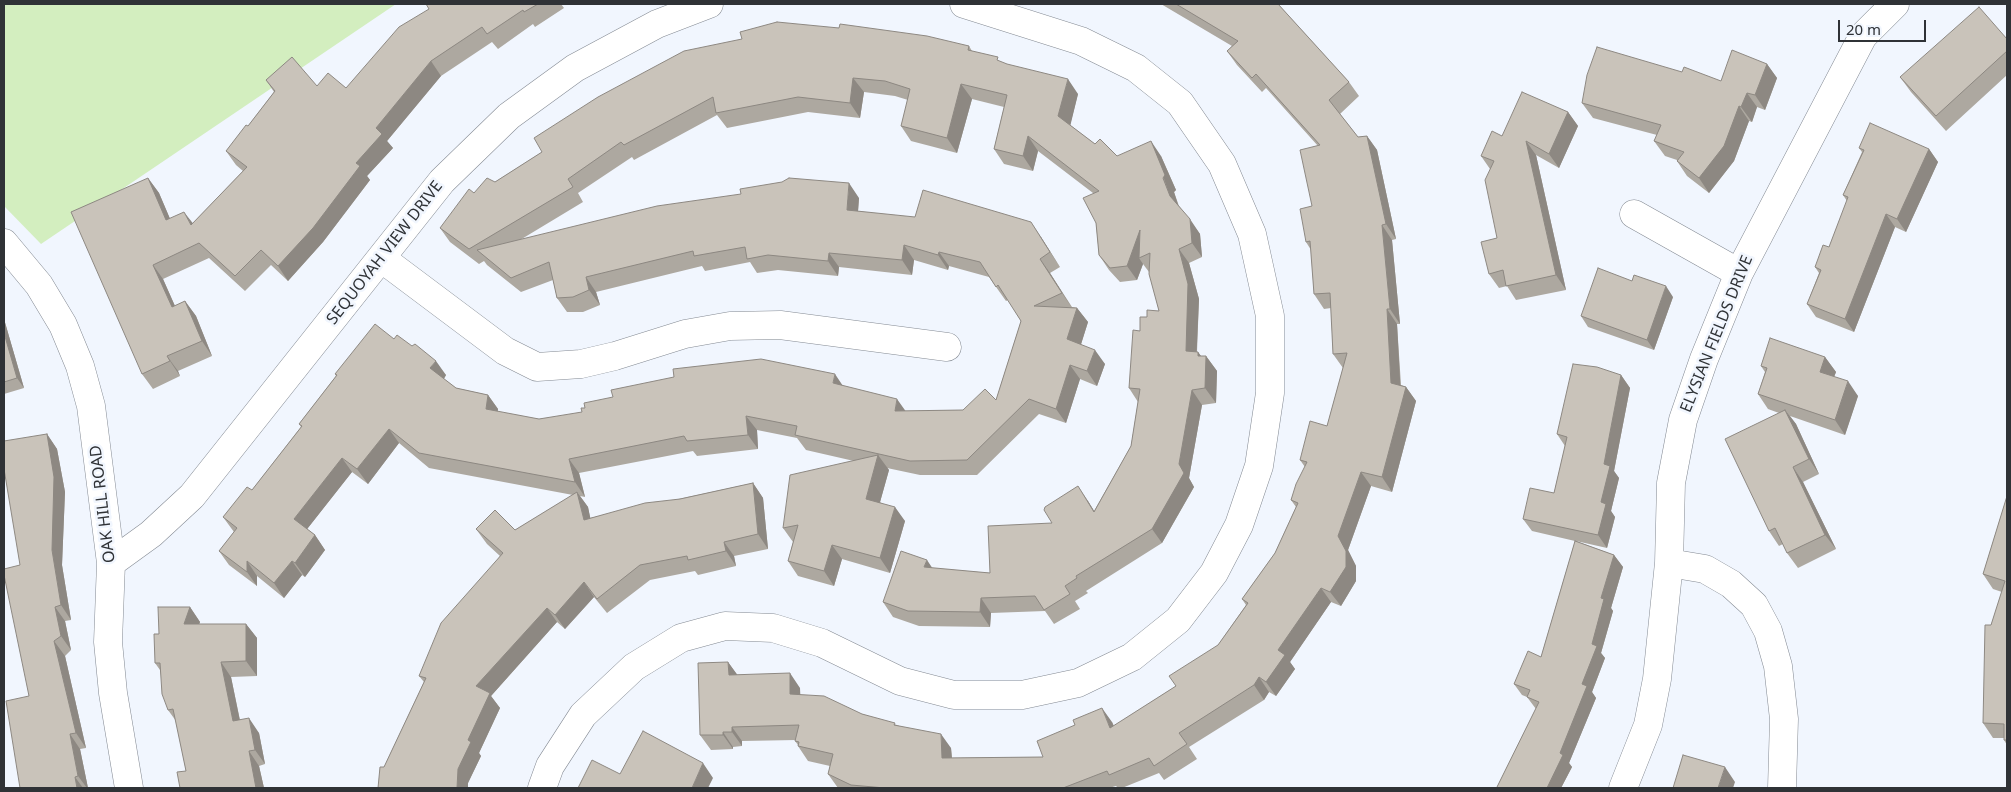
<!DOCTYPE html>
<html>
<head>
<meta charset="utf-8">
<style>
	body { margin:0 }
	#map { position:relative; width:2011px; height:792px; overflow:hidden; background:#f1f6fe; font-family:"Noto Sans",sans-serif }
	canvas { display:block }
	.frame { position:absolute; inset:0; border:5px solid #2f3236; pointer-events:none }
	.scale { position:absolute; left:1838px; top:20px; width:88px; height:22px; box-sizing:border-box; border:2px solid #2f3236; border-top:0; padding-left:6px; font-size:15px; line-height:18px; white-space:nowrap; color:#2f3236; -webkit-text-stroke:4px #f1f6fe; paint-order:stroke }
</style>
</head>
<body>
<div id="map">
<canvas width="2011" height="792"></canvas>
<div class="frame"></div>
<div class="scale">20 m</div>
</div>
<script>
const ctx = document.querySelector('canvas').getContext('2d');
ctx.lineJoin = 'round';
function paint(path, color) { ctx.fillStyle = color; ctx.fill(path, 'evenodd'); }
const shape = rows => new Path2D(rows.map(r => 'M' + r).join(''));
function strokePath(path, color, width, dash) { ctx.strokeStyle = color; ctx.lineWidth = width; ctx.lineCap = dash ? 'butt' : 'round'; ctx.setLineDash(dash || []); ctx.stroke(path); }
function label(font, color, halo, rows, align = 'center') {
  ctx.font = font + ' "Noto Sans",sans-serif'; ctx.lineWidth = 5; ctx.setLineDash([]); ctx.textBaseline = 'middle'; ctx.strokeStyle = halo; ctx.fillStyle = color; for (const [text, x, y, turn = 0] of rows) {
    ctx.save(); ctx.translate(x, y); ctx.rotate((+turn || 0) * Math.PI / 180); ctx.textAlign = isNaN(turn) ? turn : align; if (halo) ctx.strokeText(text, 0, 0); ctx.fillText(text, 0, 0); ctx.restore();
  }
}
const green = shape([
	[4,4,396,4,41,244,4,206]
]);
const minor = shape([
	[1634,214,1739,273],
	[4,243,39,285,63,325,80,366,91,406,111,563,108,642,113,693,129,788],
	[381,258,505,351,537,367,581,364,615,356,685,334,730,326,780,325,947,347],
	[111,563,151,534,192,496,442,181,509,116,575,68,657,24,709,4],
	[1669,563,1705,569,1731,584,1754,605,1768,631,1778,666,1784,719,1782,788],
	[542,788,550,766,583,715,634,667,681,638,725,626,773,628,822,643,900,681,954,695,1022,695,1078,683,1132,657,1178,620,1214,573,1239,525,1259,466,1270,393,1270,316,1252,234,1222,164,1180,103,1136,68,1081,41,964,4],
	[1623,788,1648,725,1657,679,1669,563,1671,483,1683,420,1704,359,1739,273,1863,36,1895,4]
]);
const wall = shape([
	[426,4,561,4,564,8,535,27,533,24,498,49,492,42,441,76,387,141,393,148,367,176,370,180,323,242,288,281,271,265,245,291,209,258,163,279,175,306,185,301,196,316,212,356,178,371,180,376,153,389,142,374,148,178,159,193,170,219,193,223,243,171,236,165,226,151,248,126,274,92,266,80,317,86,346,88,429,9],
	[1161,4,1278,4,1349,82,1359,96,1340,114,1358,137,1367,136,1377,150,1396,239,1392,240,1400,324,1397,324,1401,385,1406,387,1416,401,1392,492,1371,486,1348,550,1356,566,1356,581,1341,606,1331,602,1290,662,1295,669,1276,696,1269,692,1264,700,1189,747,1197,759,1164,780,1159,773,1122,788,1118,788,1116,786,1109,788,838,788,828,774,830,766,808,761,798,746,798,745,795,741,796,740,742,741,742,746,733,747,733,749,711,750,700,735,728,662,737,675,800,688,800,695,897,725,951,748,952,758,1043,757,1112,722,1114,726,1176,686,1218,645,1246,605,1242,599,1275,553,1296,507,1291,500,1305,467,1300,460,1327,426,1343,368,1333,354,1331,308,1324,309,1314,294,1311,250,1306,242,1312,206,1318,146,1266,88,1262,92,1237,65,1227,51,1232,46],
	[2007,39,2007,75,1946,131,1911,92,1900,77],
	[969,46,972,51,1078,94,1070,125,1095,144,1117,156,1161,156,1176,190,1174,192,1179,206,1200,234,1202,257,1189,263,1199,299,1197,352,1198,352,1201,356,1206,356,1217,371,1216,403,1202,405,1189,478,1194,487,1162,543,1086,591,1088,593,1075,601,1080,609,1054,624,1045,611,991,613,990,627,919,626,893,617,883,602,932,568,990,573,1052,523,1088,501,1094,511,1131,446,1138,402,1129,388,1140,331,1147,317,1159,311,1149,272,1143,264,1137,280,1120,282,1109,270,1099,255,1093,193,1038,151,1033,171,1004,164,994,149,1004,107,972,99,957,153,911,141,901,126,908,100,895,96,864,92,860,118,808,112,727,128,717,115,634,160,632,157,578,193,583,202,520,240,859,198,858,211,1041,237,1060,267,1050,273,1072,307,1077,308,1088,322,1081,344,1105,364,1097,386,1080,379,1066,423,1039,414,977,475,920,475,887,468,889,470,880,502,905,521,890,573,842,559,834,586,798,576,788,561,793,542,783,528,854,461,806,450,797,438,757,430,758,449,697,456,693,451,579,473,585,497,580,496,588,507,590,518,753,483,763,498,768,549,734,556,736,566,698,575,695,571,650,580,607,613,594,597,565,629,557,622,491,696,500,708,479,753,481,756,468,783,468,788,378,788,384,767,424,682,419,676,500,556,487,544,476,529,515,530,573,495,429,468,399,443,368,484,352,472,307,529,315,535,325,550,305,577,302,575,284,598,257,576,257,586,229,565,219,551,234,532,223,517,252,490,301,427,299,424,336,376,335,374,394,339,446,375,444,379,456,388,488,395,498,409,497,412,539,419,843,386,905,411,963,410,996,400,1021,321,1008,300,1006,301,989,277,949,266,948,270,914,260,912,275,839,267,838,276,778,270,757,273,750,262,705,271,702,266,596,292,600,305,583,312,567,312,557,298,553,280,521,292,487,265,484,261,479,264,450,242,440,228,474,193,495,182,542,152,598,97],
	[1767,64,1777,78,1765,110,1757,107,1752,122,1749,121,1734,161,1709,193,1687,176,1677,161,1677,160,1665,156,1654,141,1657,135,1593,118,1582,103,1721,81],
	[1568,112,1578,126,1559,168,1536,155,1566,290,1516,300,1507,286,1499,288,1489,274,1497,238,1490,169,1481,156,1502,136],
	[1859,148,1929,149,1938,162,1906,232,1895,227,1854,332,1816,317,1807,304,1819,273,1815,267,1829,247,1847,201,1843,195,1862,152],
	[1673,297,1654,350,1588,327,1581,316],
	[4,319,24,388,4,394],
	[1825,357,1836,372,1834,377,1858,396,1845,435,1790,416,1796,424,1819,474,1803,482,1836,549,1798,568,1787,553,1783,544,1779,546,1769,531,1779,413,1768,409,1758,394,1765,372,1761,366],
	[1621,375,1630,388,1614,471,1619,478,1611,511,1615,517,1607,548,1576,541,1614,555,1623,567,1611,608,1613,611,1601,653,1605,658,1592,692,1596,698,1569,763,1572,767,1561,788,1498,788,1497,787,1536,709,1527,697,1522,695,1514,684,1541,657,1575,541,1532,531,1523,519,1554,493,1565,446,1557,434],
	[47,434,57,449,65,492,62,565,71,620,65,621,71,650,65,656,86,748,80,749,88,788,20,788,29,696,20,565],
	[2007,496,2007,745,2004,740,2004,738,1993,738,1983,723,1991,625,2002,592,1993,589,1983,574],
	[190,607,200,622,199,624,246,624,257,638,257,676,231,677,240,720,259,733,265,764,259,766,264,788,180,788,186,771,176,721,168,710,160,670,155,663,159,634]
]);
const shadedWall = shape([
	[431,61,441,76,387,141,393,148,367,176,370,180,323,242,288,281,278,266,356,163,376,128],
	[1767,64,1777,78,1765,110,1755,95],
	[853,78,864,92,860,118,850,103],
	[1068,79,1078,94,1069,131,1058,116],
	[961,84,972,99,957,153,947,138],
	[1747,93,1757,107,1752,122,1741,107],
	[1739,106,1749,121,1734,161,1709,193,1699,178],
	[1568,112,1578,126,1559,168,1549,154],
	[1028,136,1038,151,1033,171,1023,156],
	[1367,136,1377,150,1396,239,1386,224],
	[1151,141,1161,156,1176,190,1174,192,1180,211,1170,196],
	[1526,141,1536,155,1566,290,1556,275],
	[1929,149,1938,162,1906,232,1897,219],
	[148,178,159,193,177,235,166,220],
	[849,183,859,198,857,225,847,210],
	[184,212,195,226,191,225],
	[1886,214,1895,227,1854,332,1845,319],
	[1190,219,1200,234,1202,257,1192,243],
	[1031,222,1041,237,1060,267,1050,252],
	[1382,225,1392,240,1400,324,1390,309],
	[1140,230,1139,258,1143,264,1137,280,1127,266],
	[904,245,914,260,912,275,902,260],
	[1179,249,1189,263,1199,299,1196,366,1186,351],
	[939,252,949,266,948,270,938,255],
	[829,253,839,267,838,276,828,261],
	[1040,259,1050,273,1072,308,1062,293],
	[153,265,163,279,182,322,172,307],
	[586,277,596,292,600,305,589,290],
	[1666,286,1673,297,1654,350,1647,340],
	[185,301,196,316,212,356,202,341],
	[1077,308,1088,322,1078,354,1067,339],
	[1387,309,1397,324,1401,397,1391,383],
	[4,319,24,388,17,378,4,333],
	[1095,350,1105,364,1097,386,1087,371],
	[1198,352,1206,363,1206,356,1217,371,1216,403,1205,388,1198,356],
	[167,356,178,371,180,376,170,361],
	[1825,357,1836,372,1830,387,1820,372],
	[436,361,446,375,441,383,430,368],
	[1070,365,1080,379,1066,423,1056,409],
	[835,374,845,389,833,383],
	[1621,375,1630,388,1614,471,1619,478,1611,511,1615,517,1607,548,1598,535,1604,464],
	[1848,381,1858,396,1845,435,1835,420],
	[1406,387,1416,401,1392,492,1382,477],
	[1192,390,1202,405,1189,478,1194,487,1162,543,1152,529,1179,464],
	[488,395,498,409,496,424,486,409],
	[897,399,907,413,895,411],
	[1785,410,1796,424,1819,474,1809,459],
	[746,416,757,430,758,449,748,435],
	[389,429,399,443,368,484,357,469],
	[47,434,57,449,65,492,62,565,71,620,61,605,52,550],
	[878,455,889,470,877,513,866,499],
	[342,458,352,472,304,533,294,519],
	[569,459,579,473,585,497,575,482],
	[1793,467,1803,482,1836,549,1825,535],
	[1361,472,1371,486,1348,550,1356,566,1356,581,1341,606,1330,592,1338,536],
	[753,483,763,498,768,549,758,534],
	[1078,486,1088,501,1104,527,1094,512],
	[577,492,588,507,594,535,584,520],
	[895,507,905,521,890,573,880,558],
	[315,535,325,550,305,577,295,563],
	[724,542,734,556,736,566,726,551],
	[832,545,842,559,834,586,824,571],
	[1614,555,1623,567,1611,608,1613,611,1601,653,1605,658,1592,692,1596,698,1569,763,1572,767,1561,788,1547,788,1582,684,1592,644,1601,598],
	[927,560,937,575,924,567],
	[247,561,257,576,257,586,247,572],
	[292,561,302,575,284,598,274,583],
	[584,582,594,597,565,629,555,615],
	[1321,588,1331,602,1290,662,1295,669,1276,696,1266,682,1278,650],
	[981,598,991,613,990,627,980,612],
	[55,607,65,621,71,650,61,636],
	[190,607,200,622,194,639,184,624],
	[547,608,557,622,491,696,500,708,479,753,481,756,468,783,468,788,457,788,458,769,468,740,476,686],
	[246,624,257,638,257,676,246,661],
	[54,641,65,656,86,748,76,733],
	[221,662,231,677,243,736,233,721],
	[728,662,739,677,729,675],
	[790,673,800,688,801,709,790,694],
	[1259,677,1269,692,1264,700,1254,685],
	[1102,708,1112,722,1120,742,1110,728],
	[249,718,259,733,265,764,255,750],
	[732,727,742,741,742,746,732,732],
	[723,732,733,747,733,749,723,735],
	[70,734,80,749,88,788,87,788,78,776],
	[941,734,951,748,953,772,942,758],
	[249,751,259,766,264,788,256,788],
	[703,763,713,778,708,788,692,788],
	[1725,767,1735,782,1733,788,1718,788],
	[75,777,83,788,77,788]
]);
const building = shape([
	[426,4,538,4,524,12,523,10,487,34,482,27,431,61,376,128,382,134,356,163,360,166,313,228,278,266,261,250,235,276,199,243,153,265,172,307,185,301,202,341,167,356,170,361,142,374,71,212,148,178,166,220,184,212,191,225,247,167,226,151,246,125,248,126,275,91,266,80,292,57,317,86,328,73,346,88,399,27,429,9,426,4],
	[1176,4,1278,4,1349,82,1329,100,1358,137,1367,136,1386,224,1382,225,1390,309,1387,309,1391,383,1406,387,1382,477,1361,472,1338,536,1346,551,1346,567,1330,592,1321,588,1278,650,1285,655,1266,682,1259,677,1254,685,1179,733,1187,744,1154,766,1149,758,1109,775,1107,771,1063,788,885,788,851,785,828,774,833,754,798,746,799,742,795,741,799,725,732,727,732,732,723,732,723,735,700,735,698,663,728,662,729,675,790,673,790,694,824,696,862,714,895,723,894,725,941,734,942,758,1043,757,1037,741,1075,725,1073,720,1102,708,1110,728,1176,686,1169,676,1218,645,1248,603,1242,599,1275,553,1298,503,1291,500,1296,484,1307,462,1300,460,1310,421,1327,426,1347,353,1333,354,1330,293,1314,294,1310,241,1306,242,1300,209,1312,206,1300,150,1320,145,1256,74,1252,78,1227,51,1238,41,1176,4],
	[1979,7,2007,39,2007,51,1936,116,1900,77,1979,7],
	[777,22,839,28,840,24,927,36,969,46,968,50,998,57,997,60,1007,64,1068,79,1058,116,1095,144,1100,139,1117,156,1151,141,1165,175,1163,178,1170,196,1190,219,1192,243,1179,249,1188,284,1186,351,1198,352,1198,356,1206,356,1205,388,1192,390,1179,464,1184,473,1152,529,1076,576,1077,578,1065,586,1070,594,1044,610,1035,596,981,598,980,612,908,611,883,602,901,551,927,560,924,567,990,573,988,526,1052,523,1044,510,1045,507,1078,486,1094,512,1131,446,1140,389,1129,388,1133,330,1140,331,1140,317,1147,317,1147,310,1159,311,1149,274,1150,253,1139,258,1140,230,1127,266,1110,268,1099,255,1096,223,1083,198,1099,191,1028,136,1023,156,994,149,1007,95,961,84,947,138,901,126,910,89,885,81,853,78,850,103,798,97,716,113,713,97,624,145,621,142,568,179,573,187,469,249,440,228,469,189,474,193,487,178,495,182,542,152,534,138,598,97,684,51,742,39,740,32,777,22],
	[1597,47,1682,72,1684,67,1721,81,1732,50,1767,64,1755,95,1747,93,1741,107,1739,106,1724,146,1699,178,1677,161,1684,152,1654,141,1661,125,1582,103,1587,75,1597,47],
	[1522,92,1568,112,1549,154,1526,141,1556,275,1506,286,1503,270,1489,274,1481,242,1497,238,1485,180,1494,161,1481,156,1492,131,1502,136,1522,92],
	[1870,123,1929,149,1897,219,1886,214,1845,319,1807,304,1821,270,1815,267,1823,245,1829,247,1848,197,1843,195,1864,150,1859,148,1870,123],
	[789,178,849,183,847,210,915,217,923,190,1031,222,1050,252,1040,259,1062,293,1034,306,1077,308,1067,339,1095,350,1087,371,1070,365,1056,409,1029,399,967,460,910,461,795,435,797,426,746,416,748,435,687,441,684,436,569,459,575,482,419,453,389,429,357,469,342,458,294,519,315,535,295,563,292,561,274,583,247,561,247,572,219,551,237,528,223,517,247,487,252,490,302,426,299,424,337,375,335,374,375,324,394,339,397,335,412,346,415,344,436,361,430,368,456,388,488,395,486,409,539,419,582,412,581,408,585,408,584,403,613,397,611,390,674,377,673,369,761,359,835,374,833,383,897,399,895,411,963,410,985,389,996,400,1021,321,998,285,996,287,980,262,939,252,938,255,904,245,902,260,829,253,828,261,768,255,747,259,745,247,694,256,693,251,586,277,589,290,573,297,557,298,549,262,511,278,477,250,657,206,741,194,740,189,782,182,789,178],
	[1598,268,1632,281,1634,275,1666,286,1647,340,1581,316,1598,268],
	[4,333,17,378,4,382,4,333],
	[1770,338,1825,357,1820,372,1848,381,1835,420,1758,394,1767,368,1761,366,1770,338],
	[1573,364,1597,367,1621,375,1604,464,1610,466,1601,502,1606,504,1598,535,1523,519,1530,488,1554,493,1567,437,1557,434,1573,364],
	[1785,410,1809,459,1793,467,1825,535,1787,553,1775,528,1769,531,1725,439,1785,410],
	[47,434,54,477,52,550,61,605,55,607,61,636,54,641,76,733,70,734,78,776,75,777,77,788,20,788,6,701,29,696,4,575,4,569,20,565,4,469,4,441,47,434],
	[878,455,866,499,895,507,880,558,832,545,824,571,788,561,798,525,783,528,790,475,878,455],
	[753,483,758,534,724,542,726,551,688,560,687,556,640,565,597,599,584,582,555,615,547,608,476,686,490,693,468,740,471,742,458,769,457,788,378,788,380,767,384,767,426,678,419,676,441,623,503,553,476,529,495,510,515,530,577,492,584,520,645,503,680,499,753,483],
	[2007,496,2007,740,2004,740,2004,724,1983,723,1985,625,1991,625,2005,581,1983,574,2007,496],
	[1575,541,1614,555,1601,598,1604,599,1592,644,1597,646,1582,684,1587,686,1560,753,1563,755,1547,788,1498,788,1497,787,1539,702,1527,697,1530,690,1514,684,1528,651,1541,657,1575,541],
	[158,607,190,607,184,624,246,624,246,661,221,662,233,721,249,718,255,750,249,751,256,788,180,788,177,772,186,771,173,709,168,710,162,694,160,663,155,663,154,634,159,634,158,607],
	[643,731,703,763,692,788,578,788,592,760,620,774,643,731],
	[1683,755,1725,767,1718,788,1673,788,1683,755]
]);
const streetNames = [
	["SEQUOYAH VIEW DRIVE",385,253,-52],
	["ELYSIAN FIELDS DRIVE",1717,334,-68],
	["OAK HILL ROAD",103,504,-97]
];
paint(green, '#d3eebf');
strokePath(minor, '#848a93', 29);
strokePath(minor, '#fff', 28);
paint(wall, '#ada8a0');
paint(shadedWall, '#8d8882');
paint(building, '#c9c3ba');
strokePath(building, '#8d8882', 1);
label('16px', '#2f3236', '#f1f6fe', streetNames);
</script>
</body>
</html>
